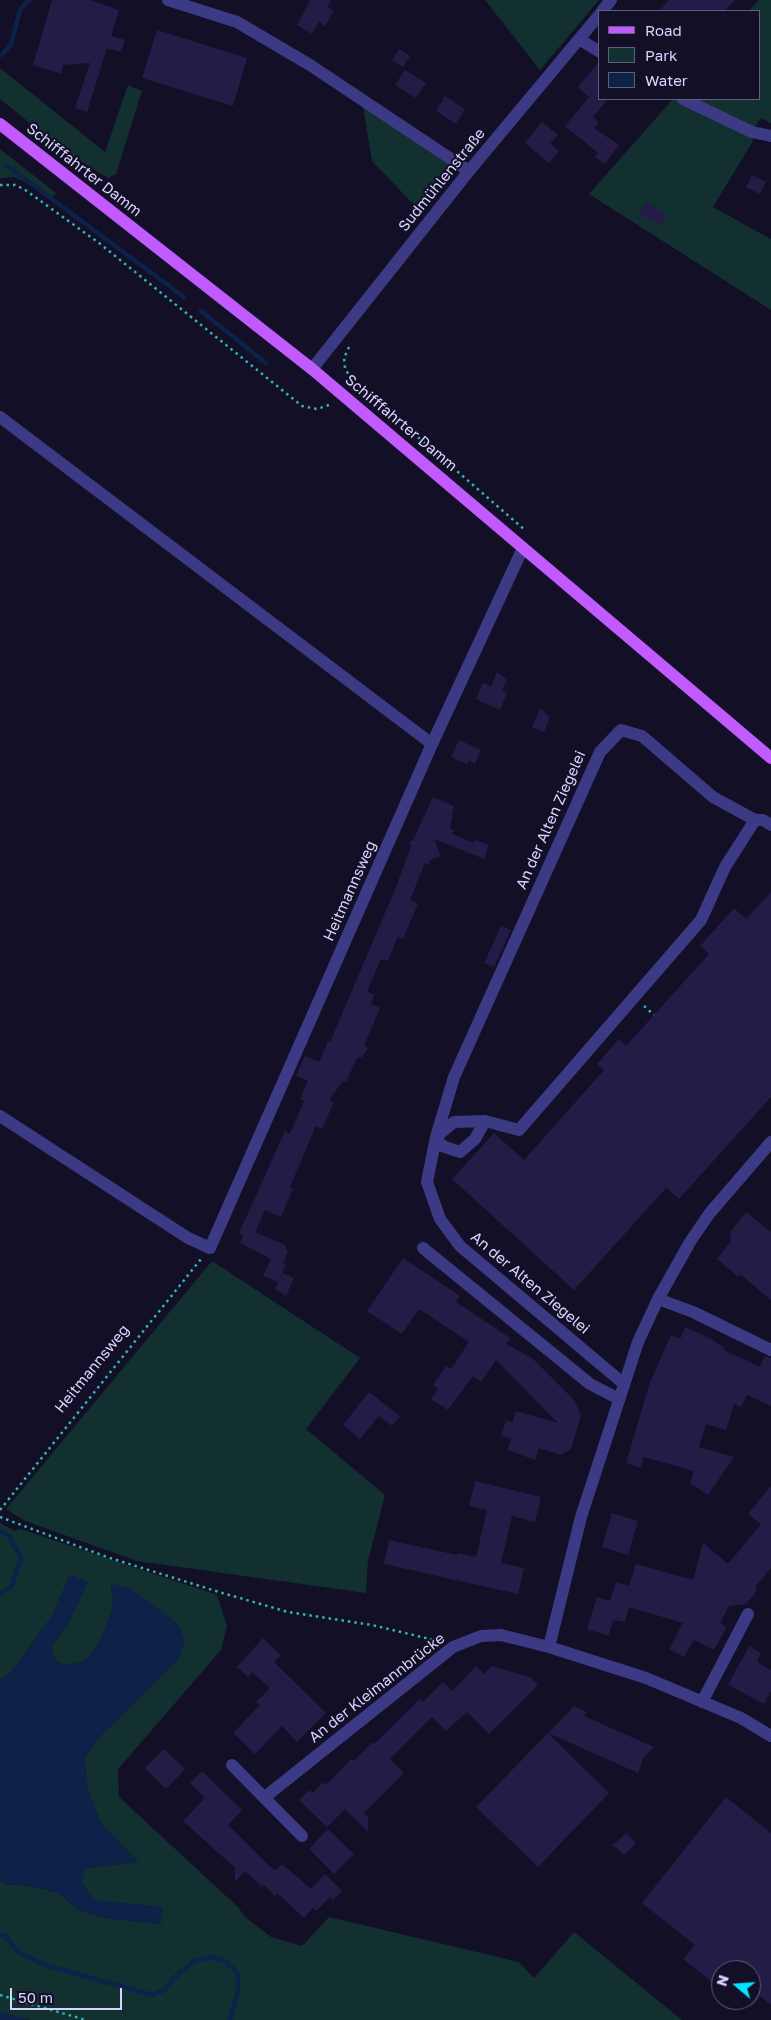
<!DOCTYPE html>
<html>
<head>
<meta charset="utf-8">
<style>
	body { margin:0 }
	#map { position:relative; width:771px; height:2020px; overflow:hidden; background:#130f26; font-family:"Golos Text",sans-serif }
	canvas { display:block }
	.legend { position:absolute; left:598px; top:10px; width:162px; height:90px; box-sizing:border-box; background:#130f26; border:1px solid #625e7d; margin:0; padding:6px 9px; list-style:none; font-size:15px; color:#d9d4ff }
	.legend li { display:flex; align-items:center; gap:10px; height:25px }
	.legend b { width:25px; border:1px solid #625e7d }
	.north { position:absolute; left:711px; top:1960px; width:50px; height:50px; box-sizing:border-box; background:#130f26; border:1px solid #625e7d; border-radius:50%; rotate:288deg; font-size:14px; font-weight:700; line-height:20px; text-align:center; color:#d9d4ff }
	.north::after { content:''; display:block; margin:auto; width:18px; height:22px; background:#00e5ff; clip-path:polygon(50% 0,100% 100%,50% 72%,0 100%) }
	.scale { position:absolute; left:10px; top:1988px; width:112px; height:22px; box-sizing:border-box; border:2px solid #d9d4ff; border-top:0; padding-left:6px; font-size:15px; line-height:18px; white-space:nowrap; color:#d9d4ff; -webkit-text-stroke:4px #130f26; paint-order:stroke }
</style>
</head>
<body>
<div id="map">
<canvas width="771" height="2020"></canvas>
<ul class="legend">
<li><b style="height:6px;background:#c25bff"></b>Road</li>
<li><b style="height:14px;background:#12302f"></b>Park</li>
<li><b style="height:14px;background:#0c2248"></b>Water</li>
</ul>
<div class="north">N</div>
<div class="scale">50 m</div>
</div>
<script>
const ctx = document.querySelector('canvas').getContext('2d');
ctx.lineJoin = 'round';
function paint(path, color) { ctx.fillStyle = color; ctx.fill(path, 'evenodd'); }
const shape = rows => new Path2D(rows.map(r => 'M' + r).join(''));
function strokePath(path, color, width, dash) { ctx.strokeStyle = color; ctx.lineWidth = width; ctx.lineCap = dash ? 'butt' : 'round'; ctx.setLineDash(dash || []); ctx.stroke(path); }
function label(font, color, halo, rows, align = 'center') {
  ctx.font = font + ' "Golos Text",sans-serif'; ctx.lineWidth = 4; ctx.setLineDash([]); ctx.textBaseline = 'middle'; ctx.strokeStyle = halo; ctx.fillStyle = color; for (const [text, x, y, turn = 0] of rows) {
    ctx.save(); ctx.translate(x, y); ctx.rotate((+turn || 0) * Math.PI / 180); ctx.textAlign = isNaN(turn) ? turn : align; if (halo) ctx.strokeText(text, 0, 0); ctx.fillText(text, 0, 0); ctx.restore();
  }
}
const green = shape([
	[485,0,599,0,540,70],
	[759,0,771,0,771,123,761,118,752,132,753,141,713,207,771,239,771,310,589,194,673,99,760,99,760,11,749,11],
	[0,68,105,152,128,85,142,91,116,174,108,178,66,152,0,99],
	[363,106,450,166,451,176,420,211,372,161],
	[0,149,56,193,50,199,31,185,14,177,0,178],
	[212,1261,360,1358,306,1429,385,1495,368,1561,366,1593,137,1561,25,1521,6,1509],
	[0,1523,15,1531,21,1529,217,1595,227,1626,221,1650,118,1769,119,1797,239,1908,244,1916,271,1937,302,1946,329,1917,519,1962,534,1978,574,1932,682,2020,29,2020,0,2012,0,1880,5,1884,32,1886,59,1893,78,1910,106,1918,161,1924,107,1902,93,1900,81,1882,85,1868,138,1862,101,1823,88,1791,84,1759,101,1735,179,1658,178,1624,130,1589,111,1585,113,1607,102,1638,86,1660,69,1665,58,1663,53,1656,51,1647,68,1624,87,1582,70,1575,52,1616,11,1672,0,1680]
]);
const water = shape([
	[70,1575,88,1582,68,1624,51,1647,53,1656,58,1663,69,1665,86,1660,102,1638,113,1607,111,1584,130,1588,178,1624,185,1640,179,1658,101,1735,84,1759,88,1791,101,1823,138,1862,85,1868,81,1882,93,1900,163,1907,161,1924,106,1918,78,1910,59,1893,32,1886,5,1884,0,1880,0,1680,11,1672,52,1616],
	[0,2012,29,2020,0,2020]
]);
const stream = shape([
	[2,55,11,44,20,10,29,0],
	[6,165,184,297],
	[201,311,266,363],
	[0,1531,8,1535,21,1557,12,1586,0,1594],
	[0,1935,5,1936,17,1951,45,1965,152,1995,164,1990,176,1976,194,1961,212,1957,227,1962,238,1974,238,1990,230,2020]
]);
const building = shape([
	[52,0,90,0,119,10,111,36,125,40,121,52,107,48,87,112,75,108,90,63,63,65,61,74,33,65],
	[310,0,331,0,327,7,334,11,325,26,319,22,312,34,297,25],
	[669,0,735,0,725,11,659,11],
	[157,30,247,58,233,106,142,78],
	[399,49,410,56,403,67,392,60],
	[600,61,600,99,608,99,593,117,599,122,594,128,619,145,605,164,595,157,598,153,565,126,589,97,578,87],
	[405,70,426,83,416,98,395,85],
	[445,96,465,109,456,124,436,111],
	[542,122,558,135,550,144,559,151,549,163,525,143],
	[752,175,766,182,760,194,746,187],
	[646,202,667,215,660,226,639,213],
	[497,672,507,680,502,691,507,693,500,710,476,699,483,683,491,686],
	[540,708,550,717,544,732,532,727],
	[459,740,481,750,475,764,469,761,467,764,451,757],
	[433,797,454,806,450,828,454,830,452,834,474,843,475,840,489,845,484,859,434,839,441,856,430,860,429,864,425,863,410,900,418,904,403,939,398,937,388,961,381,959,367,992,374,995,371,1004,380,1008,364,1046,368,1048,362,1057,357,1058,346,1082,343,1081,329,1100,334,1102,322,1129,316,1126,310,1140,290,1187,293,1189,281,1217,265,1210,255,1232,285,1245,288,1252,283,1264,286,1265,278,1282,263,1276,271,1259,240,1243,243,1235,239,1233,285,1131,290,1134,304,1101,300,1099,308,1081,296,1076,299,1069,305,1056,319,1062,328,1041,330,1042,396,887,411,846,409,842,413,840],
	[771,892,771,1097,679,1199,666,1188,574,1290,452,1179,494,1133,524,1160,604,1070,597,1064,619,1039,626,1046,709,954,700,946,734,908,746,919],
	[501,926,511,930,494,967,484,963],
	[746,1212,771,1232,771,1300,741,1275,737,1276,717,1259,731,1241,730,1232],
	[403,1258,460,1296,456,1302,510,1338,506,1344,532,1358,575,1401,581,1415,571,1449,561,1455,539,1448,535,1460,508,1450,511,1439,501,1436,506,1420,513,1422,516,1411,558,1423,496,1360,481,1382,473,1376,448,1410,431,1399,438,1389,433,1385,446,1366,451,1369,469,1342,419,1309,402,1334,367,1311],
	[283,1273,294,1278,286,1296,275,1289],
	[685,1327,711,1339,725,1348,724,1350,760,1367,765,1356,771,1358,771,1406,747,1395,741,1407,734,1404,726,1430,706,1424,699,1447,734,1457,708,1495,690,1483,694,1471,644,1457,641,1468,626,1463,650,1382,671,1335,680,1339],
	[369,1392,400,1416,392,1426,379,1416,360,1439,343,1425],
	[475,1481,541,1497,535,1522,512,1516,501,1563,524,1568,518,1594,384,1564,389,1540,457,1555,458,1553,476,1557,487,1510,469,1506],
	[771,1486,771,1568,756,1586,756,1592,746,1604,729,1606,720,1623,727,1627,714,1650,694,1640,684,1657,669,1649,683,1623,629,1607,625,1622,613,1620,609,1636,587,1629,597,1597,610,1601,616,1582,629,1586,636,1564,693,1580,703,1543,728,1564,761,1524,748,1514],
	[612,1513,638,1521,628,1555,602,1547],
	[263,1638,281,1655,274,1662,326,1713,297,1742,282,1726,255,1754,233,1733,260,1705,256,1702,270,1688,252,1672,248,1677,237,1667],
	[749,1646,761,1653,757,1662,771,1670,771,1691,764,1704,728,1685],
	[476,1666,484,1674,491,1666,530,1677,538,1685,489,1734,467,1712,446,1731,432,1717,390,1759,404,1773,364,1813,368,1816,368,1832,345,1809,327,1827,299,1800,309,1790,313,1793,323,1782,326,1785,351,1759,354,1761,372,1742,374,1744,420,1699,423,1702,443,1682,452,1691],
	[574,1706,587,1712,584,1716,654,1747,644,1757,638,1773,548,1733],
	[548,1733,609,1793,538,1867,476,1807],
	[164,1749,185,1769,166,1789,145,1768],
	[202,1771,242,1810,228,1825,275,1871,282,1864,311,1889,325,1874,342,1891,333,1900,330,1897,316,1911,313,1908,304,1918,277,1893,275,1896,264,1885,262,1887,245,1871,235,1882,235,1868,183,1821,205,1798,190,1783],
	[726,1797,771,1833,771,2005,760,1996,751,2008,751,1970,721,1970,721,1989,683,1959,695,1945,642,1903],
	[328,1829,354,1854,334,1874,309,1849],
	[626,1833,636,1843,624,1855,613,1845]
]);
const path = shape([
	[0,185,15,185,24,189,99,243,302,406,317,409,329,405],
	[349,347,344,358,345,368,351,379,526,531],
	[644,1006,654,1015],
	[0,1510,201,1259],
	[0,1517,107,1557,219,1592,288,1612,372,1625,438,1641],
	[0,1995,86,2020]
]);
const minor = shape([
	[168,0,237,22,310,65,469,171],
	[602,11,611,0],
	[579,39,600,52],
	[683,99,752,132,771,136],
	[312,369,469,171,600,14],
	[0,417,432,744],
	[755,820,763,820,771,825],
	[0,1116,188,1238,210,1248,432,744,523,548],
	[485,1121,475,1139,460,1152,442,1146,436,1137,454,1122,485,1121,519,1130,701,920,725,867,755,820,713,797,642,736,621,730,600,752,454,1077,436,1137,427,1182,440,1219,460,1246,624,1384],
	[423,1248,590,1384,619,1399],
	[658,1299,693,1312,771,1350],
	[549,1647,581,1517,638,1342,658,1299,690,1242,709,1214,771,1142],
	[702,1702,748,1614],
	[232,1765,302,1836],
	[265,1797,453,1647,481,1636,501,1635,549,1647,646,1678,741,1718,771,1736]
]);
const major = shape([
	[0,124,312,369,771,758]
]);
const streetNames = [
	["Schifffahrter Damm",84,170,38],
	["Sudmühlenstraße",442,180,-51],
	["Schifffahrter Damm",401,423,40],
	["An der Alten Ziegelei",551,820,-66],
	["Heitmannsweg",350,891,-66],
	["An der Alten Ziegelei",530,1283,40],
	["Heitmannsweg",92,1369,-51],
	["An der Kleimannbrücke",377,1688,-38]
];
paint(green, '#12302f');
paint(water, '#0c2248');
strokePath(stream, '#0c2248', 4.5);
paint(building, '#241b47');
strokePath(path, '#2fb8b0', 2.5, [2.5, 4]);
strokePath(minor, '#3d3a85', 12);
strokePath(major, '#c25bff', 12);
label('15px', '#d9d4ff', '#130f26', streetNames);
</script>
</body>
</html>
